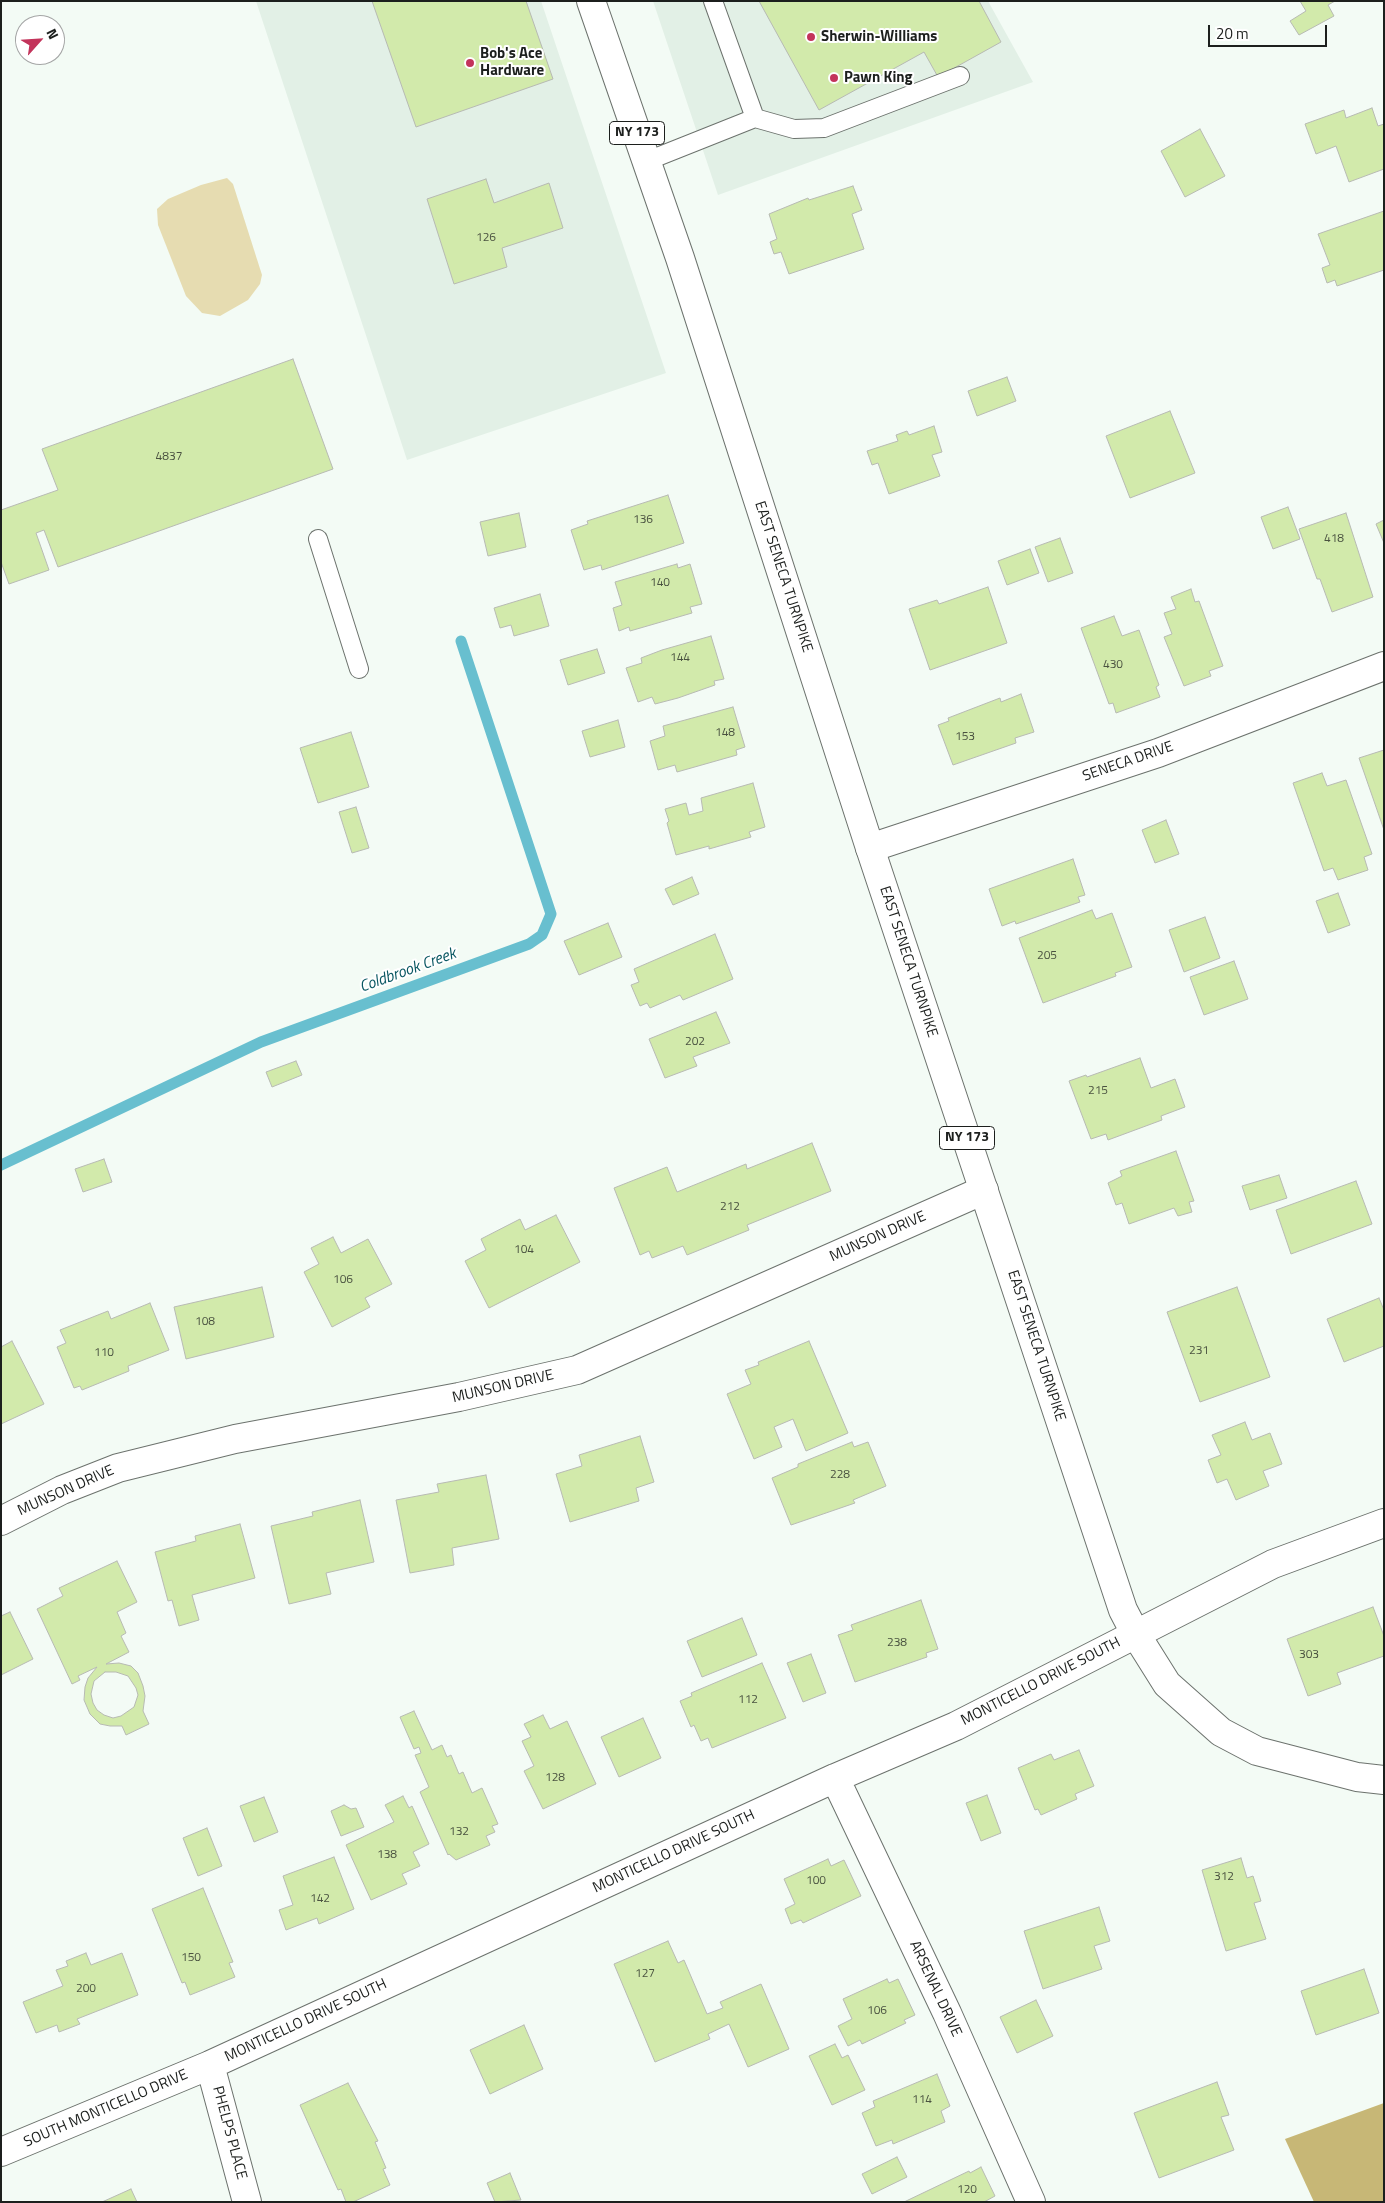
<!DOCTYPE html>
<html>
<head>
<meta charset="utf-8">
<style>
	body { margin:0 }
	#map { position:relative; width:1385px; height:2203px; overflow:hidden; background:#f3fbf5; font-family:"Titillium Web",sans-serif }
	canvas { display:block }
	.frame { position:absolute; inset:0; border:2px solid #1c1f1d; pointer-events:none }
	.north { position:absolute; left:15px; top:15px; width:50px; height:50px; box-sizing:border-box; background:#fff; border:1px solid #a4a5a5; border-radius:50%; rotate:64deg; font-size:14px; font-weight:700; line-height:20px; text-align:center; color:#1c1f1d }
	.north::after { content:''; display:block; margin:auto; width:18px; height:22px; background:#c3345b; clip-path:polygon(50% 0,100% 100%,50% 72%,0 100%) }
	.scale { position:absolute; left:1208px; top:25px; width:119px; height:22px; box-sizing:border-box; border:2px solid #1c1f1d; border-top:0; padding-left:6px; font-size:15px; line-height:18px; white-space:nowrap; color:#1c1f1d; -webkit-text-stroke:4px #fff; paint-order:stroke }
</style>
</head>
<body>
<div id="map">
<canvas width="1385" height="2203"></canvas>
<div class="frame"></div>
<div class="north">N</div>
<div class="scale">20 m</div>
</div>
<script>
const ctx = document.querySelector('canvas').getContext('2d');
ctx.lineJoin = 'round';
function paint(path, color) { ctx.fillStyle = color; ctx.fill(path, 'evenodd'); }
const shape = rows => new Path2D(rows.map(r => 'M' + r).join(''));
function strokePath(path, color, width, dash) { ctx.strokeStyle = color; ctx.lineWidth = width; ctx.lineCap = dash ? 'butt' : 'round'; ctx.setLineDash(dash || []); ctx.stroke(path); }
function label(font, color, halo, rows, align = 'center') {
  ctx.font = font + ' "Titillium Web",sans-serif'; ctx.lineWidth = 4; ctx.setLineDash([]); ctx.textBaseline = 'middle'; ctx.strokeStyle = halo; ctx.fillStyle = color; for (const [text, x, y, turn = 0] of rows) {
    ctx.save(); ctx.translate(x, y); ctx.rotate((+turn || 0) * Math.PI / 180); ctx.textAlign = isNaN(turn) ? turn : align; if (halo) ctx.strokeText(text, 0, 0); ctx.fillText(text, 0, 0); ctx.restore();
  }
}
const built = shape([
	[256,1,541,1,666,373,407,460],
	[653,1,988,1,1033,82,718,195]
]);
const green = shape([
	[227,178,233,184,262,275,260,284,248,300,220,316,202,313,186,296,158,225,157,209,168,199,201,185]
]);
const forest = shape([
	[1384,2103,1384,2202,1314,2202,1285,2139]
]);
const stream = shape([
	[1,1165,261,1042,529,944,542,935,551,914,461,641]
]);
const building = shape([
	[372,1,526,1,553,79,416,127,372,1],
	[759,1,979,1,1001,42,938,77,924,52,819,110,759,1],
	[1300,1,1335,1,1328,5,1334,16,1299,35,1290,21,1306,11,1300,1],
	[1372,108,1378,126,1384,124,1384,169,1349,182,1336,146,1316,154,1305,124,1344,110,1346,118,1372,108],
	[1200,129,1225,176,1185,197,1161,151,1200,129],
	[486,179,494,203,549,183,563,228,502,248,507,267,454,284,427,199,486,179],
	[853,186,862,210,852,214,864,249,789,274,781,252,774,254,770,242,777,239,769,214,808,198,809,200,853,186],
	[1384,211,1384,270,1337,286,1335,280,1327,283,1322,268,1330,265,1318,234,1384,211],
	[293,359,333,469,58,567,44,530,36,533,49,570,9,584,1,562,1,510,58,490,42,449,293,359],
	[1007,377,1016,401,977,416,968,391,1007,377],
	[1170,411,1195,473,1130,498,1106,436,1170,411],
	[934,426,942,452,932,455,940,476,889,494,878,463,872,465,867,451,898,441,896,435,907,431,909,435,934,426],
	[668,495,684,543,602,570,601,565,584,570,571,530,588,524,587,521,668,495],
	[1288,507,1300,539,1273,549,1261,517,1288,507],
	[519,513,526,547,488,556,480,522,519,513],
	[1346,513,1373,597,1332,612,1320,579,1317,579,1299,529,1346,513],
	[1384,520,1384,543,1376,524,1384,520],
	[1060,538,1073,573,1048,582,1035,547,1060,538],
	[1030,549,1039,573,1007,585,998,561,1030,549],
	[677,564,678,568,690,564,702,604,690,607,692,613,630,631,629,627,619,631,613,608,622,605,615,582,677,564],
	[988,587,1007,643,930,670,909,609,937,600,939,604,988,587],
	[1191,589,1195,602,1199,601,1223,666,1209,671,1211,676,1184,686,1164,637,1172,634,1164,613,1176,609,1171,597,1191,589],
	[540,594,549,626,514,636,511,625,500,628,494,608,540,594],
	[1114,616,1122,636,1139,630,1159,685,1156,687,1160,697,1116,713,1113,703,1109,704,1081,628,1114,616],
	[711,636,724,679,714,681,715,685,678,698,655,704,652,697,638,702,626,668,642,663,641,658,662,650,711,636],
	[597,649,605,673,568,685,560,660,597,649],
	[1021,694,1034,732,1015,738,1016,743,953,765,938,725,949,721,948,718,1000,698,1001,702,1021,694],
	[733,707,745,747,736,750,737,755,677,772,675,765,658,770,650,741,665,736,663,726,733,707],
	[618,720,625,747,590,757,582,731,618,720],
	[351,732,369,787,318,803,300,748,351,732],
	[1384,750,1384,830,1359,758,1384,750],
	[1322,773,1327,786,1346,780,1372,854,1364,857,1368,870,1338,880,1333,868,1324,871,1293,783,1322,773],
	[753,783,765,827,749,832,751,837,709,849,709,846,676,855,667,823,669,821,665,809,686,803,689,815,703,811,701,798,753,783],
	[356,807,369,848,352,853,339,812,356,807],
	[1166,820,1179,854,1155,863,1142,830,1166,820],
	[1073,859,1085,895,1078,897,1080,902,1016,924,1015,921,1002,926,989,889,1073,859],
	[692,877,699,894,673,905,665,889,692,877],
	[1338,893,1350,925,1328,933,1316,901,1338,893],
	[1092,910,1096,919,1112,913,1132,967,1115,973,1116,976,1043,1003,1019,938,1092,910],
	[1205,917,1220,958,1184,972,1169,930,1205,917],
	[608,923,622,957,579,975,564,941,608,923],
	[715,934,733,979,683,1000,680,995,650,1008,647,1003,640,1006,631,985,639,982,634,969,715,934],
	[1234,961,1248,999,1204,1015,1190,977,1234,961],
	[716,1012,730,1043,693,1057,697,1066,665,1078,649,1039,716,1012],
	[1140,1058,1151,1088,1175,1079,1185,1107,1161,1116,1162,1120,1108,1140,1106,1134,1091,1139,1069,1081,1086,1075,1087,1077,1140,1058],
	[296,1061,302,1075,272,1087,266,1072,296,1061],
	[812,1143,831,1191,747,1225,749,1230,687,1255,683,1246,652,1258,649,1251,640,1255,614,1188,667,1167,677,1192,746,1164,747,1169,812,1143],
	[1176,1151,1194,1201,1189,1202,1192,1212,1178,1216,1174,1208,1129,1224,1122,1203,1116,1205,1108,1183,1122,1176,1120,1171,1176,1151],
	[104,1159,112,1182,83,1192,75,1169,104,1159],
	[1279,1175,1287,1198,1250,1210,1242,1186,1279,1175],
	[1356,1181,1372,1224,1291,1254,1276,1210,1356,1181],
	[556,1215,580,1262,489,1308,465,1261,486,1250,481,1239,520,1219,525,1230,556,1215],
	[333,1237,341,1253,368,1239,392,1284,365,1298,370,1307,332,1327,304,1272,319,1264,311,1248,333,1237],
	[262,1287,274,1337,186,1359,174,1307,262,1287],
	[1237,1287,1270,1377,1200,1402,1167,1312,1237,1287],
	[1379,1298,1384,1310,1384,1346,1344,1362,1327,1319,1379,1298],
	[150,1303,169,1350,128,1366,129,1371,82,1390,80,1386,74,1388,57,1347,66,1343,60,1330,108,1311,111,1319,150,1303],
	[12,1341,44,1404,1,1424,1,1347,12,1341],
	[809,1341,848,1433,806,1451,793,1419,774,1427,782,1447,754,1459,727,1394,751,1384,745,1370,759,1365,758,1362,809,1341],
	[1245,1422,1252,1440,1270,1433,1282,1464,1263,1471,1269,1486,1236,1500,1227,1479,1217,1483,1208,1460,1221,1455,1212,1435,1245,1422],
	[640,1436,654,1482,636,1488,639,1501,570,1522,556,1474,582,1466,579,1455,640,1436],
	[852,1442,854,1447,868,1442,886,1486,853,1500,855,1503,791,1525,772,1478,798,1467,798,1464,852,1442],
	[486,1475,499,1539,452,1548,454,1565,410,1573,396,1500,439,1492,437,1484,486,1475],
	[360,1500,374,1562,326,1573,331,1594,289,1604,271,1526,313,1516,312,1512,360,1500],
	[240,1524,255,1578,192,1595,199,1620,179,1626,172,1600,168,1601,155,1552,196,1541,195,1536,240,1524],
	[117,1561,137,1602,117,1612,126,1633,121,1636,129,1652,106,1664,119,1663,131,1666,138,1673,143,1686,145,1696,143,1711,149,1724,126,1735,122,1726,110,1726,100,1724,90,1714,84,1700,85,1687,88,1678,97,1667,78,1676,80,1680,72,1684,37,1609,63,1596,59,1588,117,1561],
	[105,1672,116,1672,128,1676,136,1688,138,1695,134,1707,121,1716,113,1718,104,1715,97,1710,93,1703,91,1694,94,1681,105,1672],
	[921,1600,938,1649,926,1653,927,1657,855,1682,838,1635,853,1630,851,1625,921,1600],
	[1373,1607,1384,1636,1384,1656,1337,1673,1341,1684,1308,1696,1287,1639,1373,1607],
	[10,1612,33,1659,1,1675,1,1616,10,1612],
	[742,1618,757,1655,702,1677,687,1641,742,1618],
	[811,1654,826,1693,803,1702,787,1663,811,1654],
	[762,1663,786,1718,712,1748,708,1738,701,1741,694,1725,691,1727,680,1701,692,1696,691,1693,762,1663],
	[414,1711,432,1750,442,1745,447,1757,451,1755,459,1774,463,1772,472,1793,482,1788,498,1824,492,1826,495,1832,486,1836,490,1845,456,1860,449,1854,448,1855,420,1792,429,1787,415,1755,421,1753,419,1747,414,1749,400,1717,414,1711],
	[543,1715,550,1729,567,1721,596,1784,543,1809,524,1771,534,1766,522,1741,531,1737,524,1724,543,1715],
	[643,1718,661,1758,619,1777,601,1737,643,1718],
	[1079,1750,1094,1786,1075,1794,1077,1799,1041,1815,1038,1809,1035,1810,1018,1768,1051,1754,1054,1760,1079,1750],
	[987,1795,1001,1833,981,1841,966,1803,987,1795],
	[403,1796,409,1808,412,1806,429,1844,413,1852,420,1866,402,1874,407,1884,371,1900,346,1845,394,1822,385,1805,403,1796],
	[264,1797,278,1832,254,1842,240,1806,264,1797],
	[344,1805,351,1809,356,1808,364,1827,341,1836,331,1811,344,1805],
	[207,1828,222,1866,198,1876,183,1838,207,1828],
	[334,1857,354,1909,319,1924,317,1918,286,1930,279,1910,293,1905,283,1876,334,1857],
	[1241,1858,1247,1878,1253,1876,1261,1901,1254,1903,1266,1939,1226,1951,1202,1870,1241,1858],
	[828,1859,831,1866,844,1860,861,1896,803,1923,801,1920,791,1924,785,1909,795,1904,784,1879,828,1859],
	[203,1888,233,1962,229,1963,235,1977,190,1995,185,1982,182,1983,152,1909,203,1888],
	[1099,1907,1110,1941,1094,1946,1102,1969,1043,1989,1024,1931,1099,1907],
	[668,1941,678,1963,684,1960,707,2014,723,2008,720,2002,761,1984,789,2049,748,2067,729,2024,708,2034,710,2039,655,2062,614,1964,668,1941],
	[86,1953,91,1965,122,1953,138,1995,77,2019,80,2024,59,2032,57,2025,36,2033,23,2002,63,1986,56,1970,68,1966,66,1961,86,1953],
	[1364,1969,1379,2013,1316,2035,1301,1991,1364,1969],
	[887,1979,889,1983,898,1979,915,2015,904,2020,906,2023,862,2044,860,2040,848,2046,838,2026,852,2019,843,1999,887,1979],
	[1036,2000,1053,2036,1017,2053,1000,2017,1036,2000],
	[524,2025,543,2069,490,2094,470,2050,524,2025],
	[835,2044,842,2058,848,2055,865,2090,832,2105,809,2056,835,2044],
	[937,2074,950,2106,941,2111,945,2122,893,2144,892,2140,876,2146,862,2113,875,2107,873,2101,937,2074],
	[1217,2082,1229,2115,1221,2117,1234,2150,1159,2178,1134,2113,1217,2082],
	[348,2083,378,2141,375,2142,386,2168,383,2169,390,2185,353,2202,346,2202,341,2189,338,2190,300,2105,348,2083],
	[897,2157,907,2177,872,2194,862,2174,897,2157],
	[981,2167,995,2196,984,2202,904,2202,969,2171,970,2173,981,2167],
	[510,2173,521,2200,495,2202,487,2183,510,2173],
	[131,2189,137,2202,102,2202,131,2189]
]);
const service = shape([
	[713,1,755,118],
	[647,161,755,118,794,129,824,128,960,76],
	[318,539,359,669]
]);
const minor = shape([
	[870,848,1158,753,1384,666],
	[1,1521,62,1490,118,1468,235,1439,459,1397,577,1370,984,1190],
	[835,1778,947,2013,1031,2202],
	[210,2065,247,2202],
	[1,2152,210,2065,835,1778,956,1726,1273,1564,1384,1523]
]);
const primary = shape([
	[591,1,680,258,870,848,1123,1610,1135,1633,1167,1684,1221,1732,1257,1751,1357,1777,1384,1780]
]);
const markers = [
	[811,37,5,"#c3345b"],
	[470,63,5,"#c3345b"],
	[834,78,5,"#c3345b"]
];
const numberNames = [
	["126",486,238],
	["4837",169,457],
	["136",643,520],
	["418",1334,539],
	["140",660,583],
	["144",680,658],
	["430",1113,665],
	["148",725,733],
	["153",965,737],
	["205",1047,956],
	["202",695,1042],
	["215",1098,1091],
	["212",730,1207],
	["104",524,1250],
	["106",343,1280],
	["108",205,1322],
	["231",1199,1351],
	["110",104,1353],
	["228",840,1475],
	["238",897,1643],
	["303",1309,1655],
	["112",748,1700],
	["128",555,1778],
	["132",459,1832],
	["138",387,1855],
	["312",1224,1877],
	["100",816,1881],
	["142",320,1899],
	["150",191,1958],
	["127",645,1974],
	["200",86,1989],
	["106",877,2011],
	["114",922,2100],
	["120",967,2190]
];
const shields = [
	[637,133,55],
	[967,1138,55]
];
const shieldNames = [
	["NY 173",637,133],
	["NY 173",967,1138]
];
const poiNames = [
	["Sherwin-Williams",821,37],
	["Bob's Ace",480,54],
	["Hardware",480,71],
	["Pawn King",844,78]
];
const streetNames = [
	["EAST SENECA TURNPIKE",783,577,72],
	["SENECA DRIVE",1128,762,-19],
	["EAST SENECA TURNPIKE",908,962,72],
	["MUNSON DRIVE",878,1237,-24],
	["EAST SENECA TURNPIKE",1036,1346,72],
	["MUNSON DRIVE",503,1387,-13],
	["MUNSON DRIVE",66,1491,-24],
	["MONTICELLO DRIVE SOUTH",1041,1682,-27],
	["MONTICELLO DRIVE SOUTH",674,1852,-25],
	["ARSENAL DRIVE",935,1989,65],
	["MONTICELLO DRIVE SOUTH",306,2021,-25],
	["SOUTH MONTICELLO DRIVE",106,2109,-23],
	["PHELPS PLACE",229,2133,75]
];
const waterNames = [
	["Coldbrook Creek",408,971,-20]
];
paint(built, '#e2f0e6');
paint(green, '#e6dcb1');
paint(forest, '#c7b776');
strokePath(stream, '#68bfcf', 11);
paint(building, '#d2eaab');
strokePath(building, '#b7bab3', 1);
strokePath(service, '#6c726d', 20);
strokePath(minor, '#6c726d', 30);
strokePath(primary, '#6c726d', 30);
strokePath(service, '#fff', 18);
strokePath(minor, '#fff', 28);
strokePath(primary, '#fff', 28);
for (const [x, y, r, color] of markers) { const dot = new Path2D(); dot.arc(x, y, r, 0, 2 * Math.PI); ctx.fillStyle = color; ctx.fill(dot); strokePath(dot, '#fff', 2); }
label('12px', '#4a5240', null, numberNames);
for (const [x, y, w] of shields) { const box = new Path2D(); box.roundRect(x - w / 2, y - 11.5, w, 23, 4); ctx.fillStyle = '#fff'; ctx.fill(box); strokePath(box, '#1c1f1d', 1); }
label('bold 14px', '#1c1f1d', null, shieldNames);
label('bold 15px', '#1c1f1d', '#fff', poiNames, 'left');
label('15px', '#1c1f1d', '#fff', streetNames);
label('italic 16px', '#095762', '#fff', waterNames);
</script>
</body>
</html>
